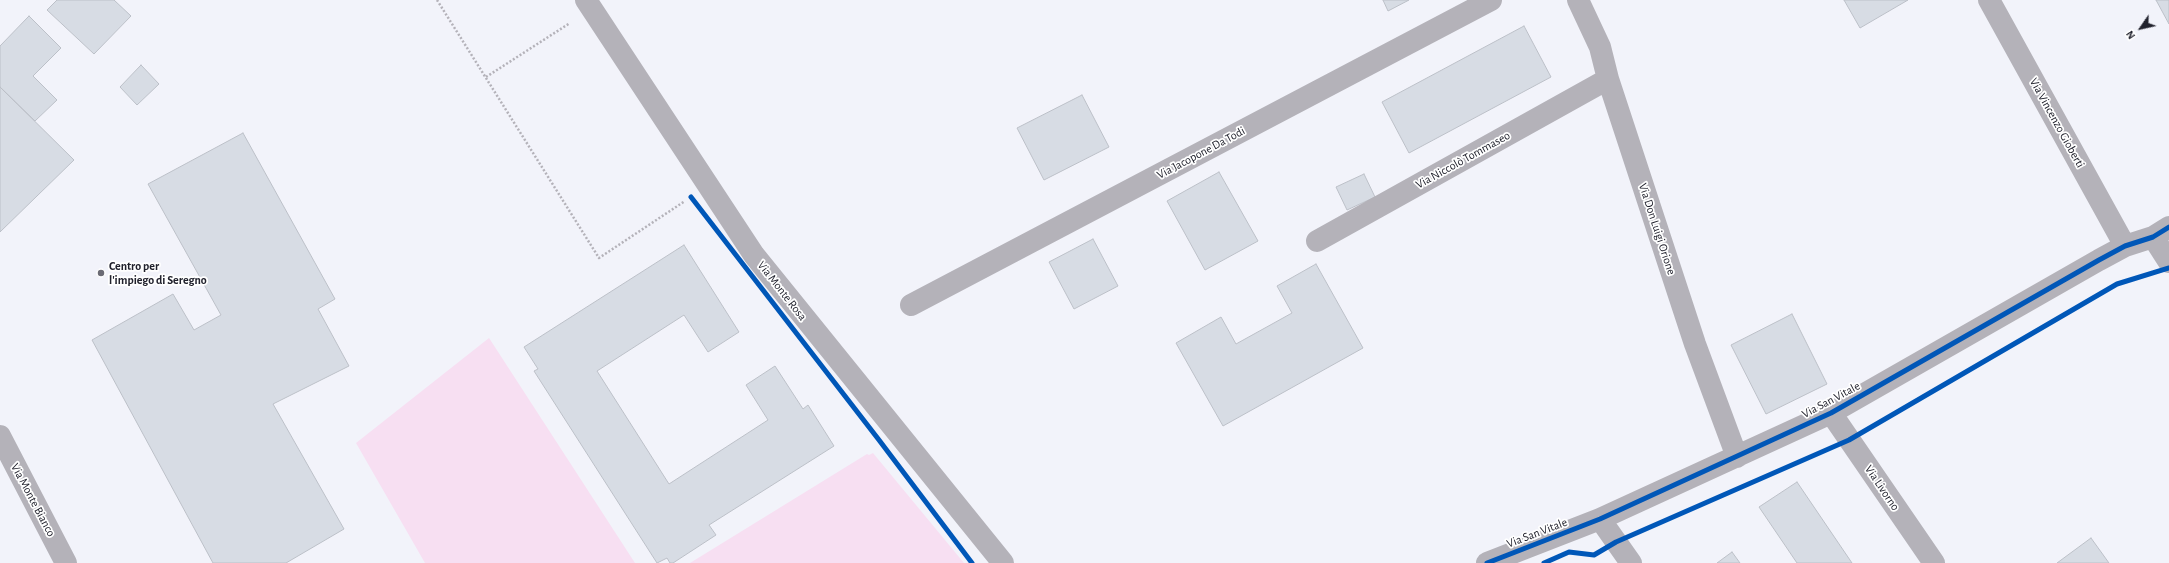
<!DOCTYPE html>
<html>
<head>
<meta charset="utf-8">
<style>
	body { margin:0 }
	#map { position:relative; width:2169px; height:563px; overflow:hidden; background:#f2f3fa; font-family:"Alegreya Sans",sans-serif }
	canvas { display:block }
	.north { position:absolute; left:2121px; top:8px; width:40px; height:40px; -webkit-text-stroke:3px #fff; paint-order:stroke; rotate:236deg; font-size:11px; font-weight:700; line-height:16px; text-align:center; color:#20212c }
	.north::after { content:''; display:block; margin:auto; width:14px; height:18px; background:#20212c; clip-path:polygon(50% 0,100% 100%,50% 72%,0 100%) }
</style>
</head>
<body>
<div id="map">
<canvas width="2169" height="563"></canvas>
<div class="north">N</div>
</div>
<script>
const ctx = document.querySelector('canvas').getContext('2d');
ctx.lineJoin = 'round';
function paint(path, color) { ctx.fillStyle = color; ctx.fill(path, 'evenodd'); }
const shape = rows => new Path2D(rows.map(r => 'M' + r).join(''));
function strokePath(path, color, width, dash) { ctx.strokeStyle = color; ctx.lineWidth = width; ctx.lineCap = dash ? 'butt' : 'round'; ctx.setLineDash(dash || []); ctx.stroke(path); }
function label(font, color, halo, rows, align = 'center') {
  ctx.font = font + ' "Alegreya Sans",sans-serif'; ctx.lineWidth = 3.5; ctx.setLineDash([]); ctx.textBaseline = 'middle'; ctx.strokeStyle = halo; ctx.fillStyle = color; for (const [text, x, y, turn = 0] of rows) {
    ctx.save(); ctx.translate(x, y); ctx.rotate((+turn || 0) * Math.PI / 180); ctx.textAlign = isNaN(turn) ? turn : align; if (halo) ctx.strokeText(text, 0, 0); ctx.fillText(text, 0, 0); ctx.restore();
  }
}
const green = shape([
	[489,338,491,341,635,563,425,563,356,443],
	[873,453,964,563,690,563,867,454,869,455]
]);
const building = shape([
	[57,0,114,0,131,16,94,54,47,10,57,0],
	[1383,0,1409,0,1388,11,1383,0],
	[1844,0,1908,0,1860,28,1844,0],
	[2156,0,2169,0,2169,24,2156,0],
	[29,16,61,48,33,76,57,100,35,121,0,87,0,46,29,16],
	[1524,26,1551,77,1409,153,1382,102,1524,26],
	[141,65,159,84,137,105,120,87,141,65],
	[0,87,74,160,0,232,0,87],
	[1082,95,1109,147,1044,180,1017,128,1082,95],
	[243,133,335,299,318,309,349,366,273,404,344,529,286,563,213,563,92,340,173,294,194,330,221,315,148,184,243,133],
	[1219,172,1258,241,1205,270,1167,201,1219,172],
	[1364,174,1375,197,1347,210,1336,187,1364,174],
	[1093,239,1118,286,1074,309,1049,262,1093,239],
	[684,245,739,332,708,352,684,315,597,371,669,484,768,420,746,385,775,366,803,409,808,405,834,446,709,525,716,535,673,563,670,563,667,558,657,563,534,371,538,369,524,347,684,245],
	[1316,264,1363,348,1223,426,1176,343,1221,317,1236,344,1292,313,1277,286,1316,264],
	[1792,314,1827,384,1766,414,1731,345,1792,314],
	[1797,482,1852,563,1797,563,1759,507,1797,482],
	[2091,538,2109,563,2057,563,2091,538],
	[1732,552,1740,563,1717,563,1732,552]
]);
const path = shape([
	[437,0,599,258,685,201],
	[486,77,570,23]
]);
const minor = shape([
	[586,0,754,255,1003,563],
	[1578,0,1600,47,1608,79,1695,344,1737,457],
	[1989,0,2125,246],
	[2153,237,2169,262],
	[1317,241,1608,79],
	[911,305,1491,0],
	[1831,413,1934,563],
	[0,436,66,563],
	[1600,519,1631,563],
	[1487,563,1600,519,1831,413,2099,260,2125,246,2153,237,2169,227]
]);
const cycleway = shape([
	[691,197,879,440,972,563],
	[1487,563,1600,519,1831,413,2099,260,2125,246,2153,237,2169,227],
	[1544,563,1569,552,1594,555,1616,542,1849,440,2117,284,2169,268]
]);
const markers = [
	[101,273,4,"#6a6a74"]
];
const streetNames = [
	["Via Vincenzo Gioberti",2057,123,61],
	["Via Jacopone Da Todi",1201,153,-28],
	["Via Niccolò Tommaseo",1463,160,-29],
	["Via Don Luigi Orione",1657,229,72],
	["Via Monte Rosa",782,291,52],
	["Via San Vitale",1831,400,-28],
	["Via Livorno",1882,488,56],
	["Via Monte Bianco",33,500,62],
	["Via San Vitale",1537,533,-21]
];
const poiNames = [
	["Centro per",109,266],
	["l'impiego di Seregno",109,280]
];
paint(green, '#f7dff2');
paint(building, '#d7dce4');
strokePath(building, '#bcc0c8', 1);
strokePath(path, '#b4b2b9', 2.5, [2, 2]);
strokePath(minor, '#b4b2b9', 22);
strokePath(cycleway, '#0057b8', 5);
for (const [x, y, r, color] of markers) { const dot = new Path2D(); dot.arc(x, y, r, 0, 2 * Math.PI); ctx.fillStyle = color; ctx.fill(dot); strokePath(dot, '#fff', 1.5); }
label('12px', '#20212c', '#fff', streetNames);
label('bold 12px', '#20212c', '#fff', poiNames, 'left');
</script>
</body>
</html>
